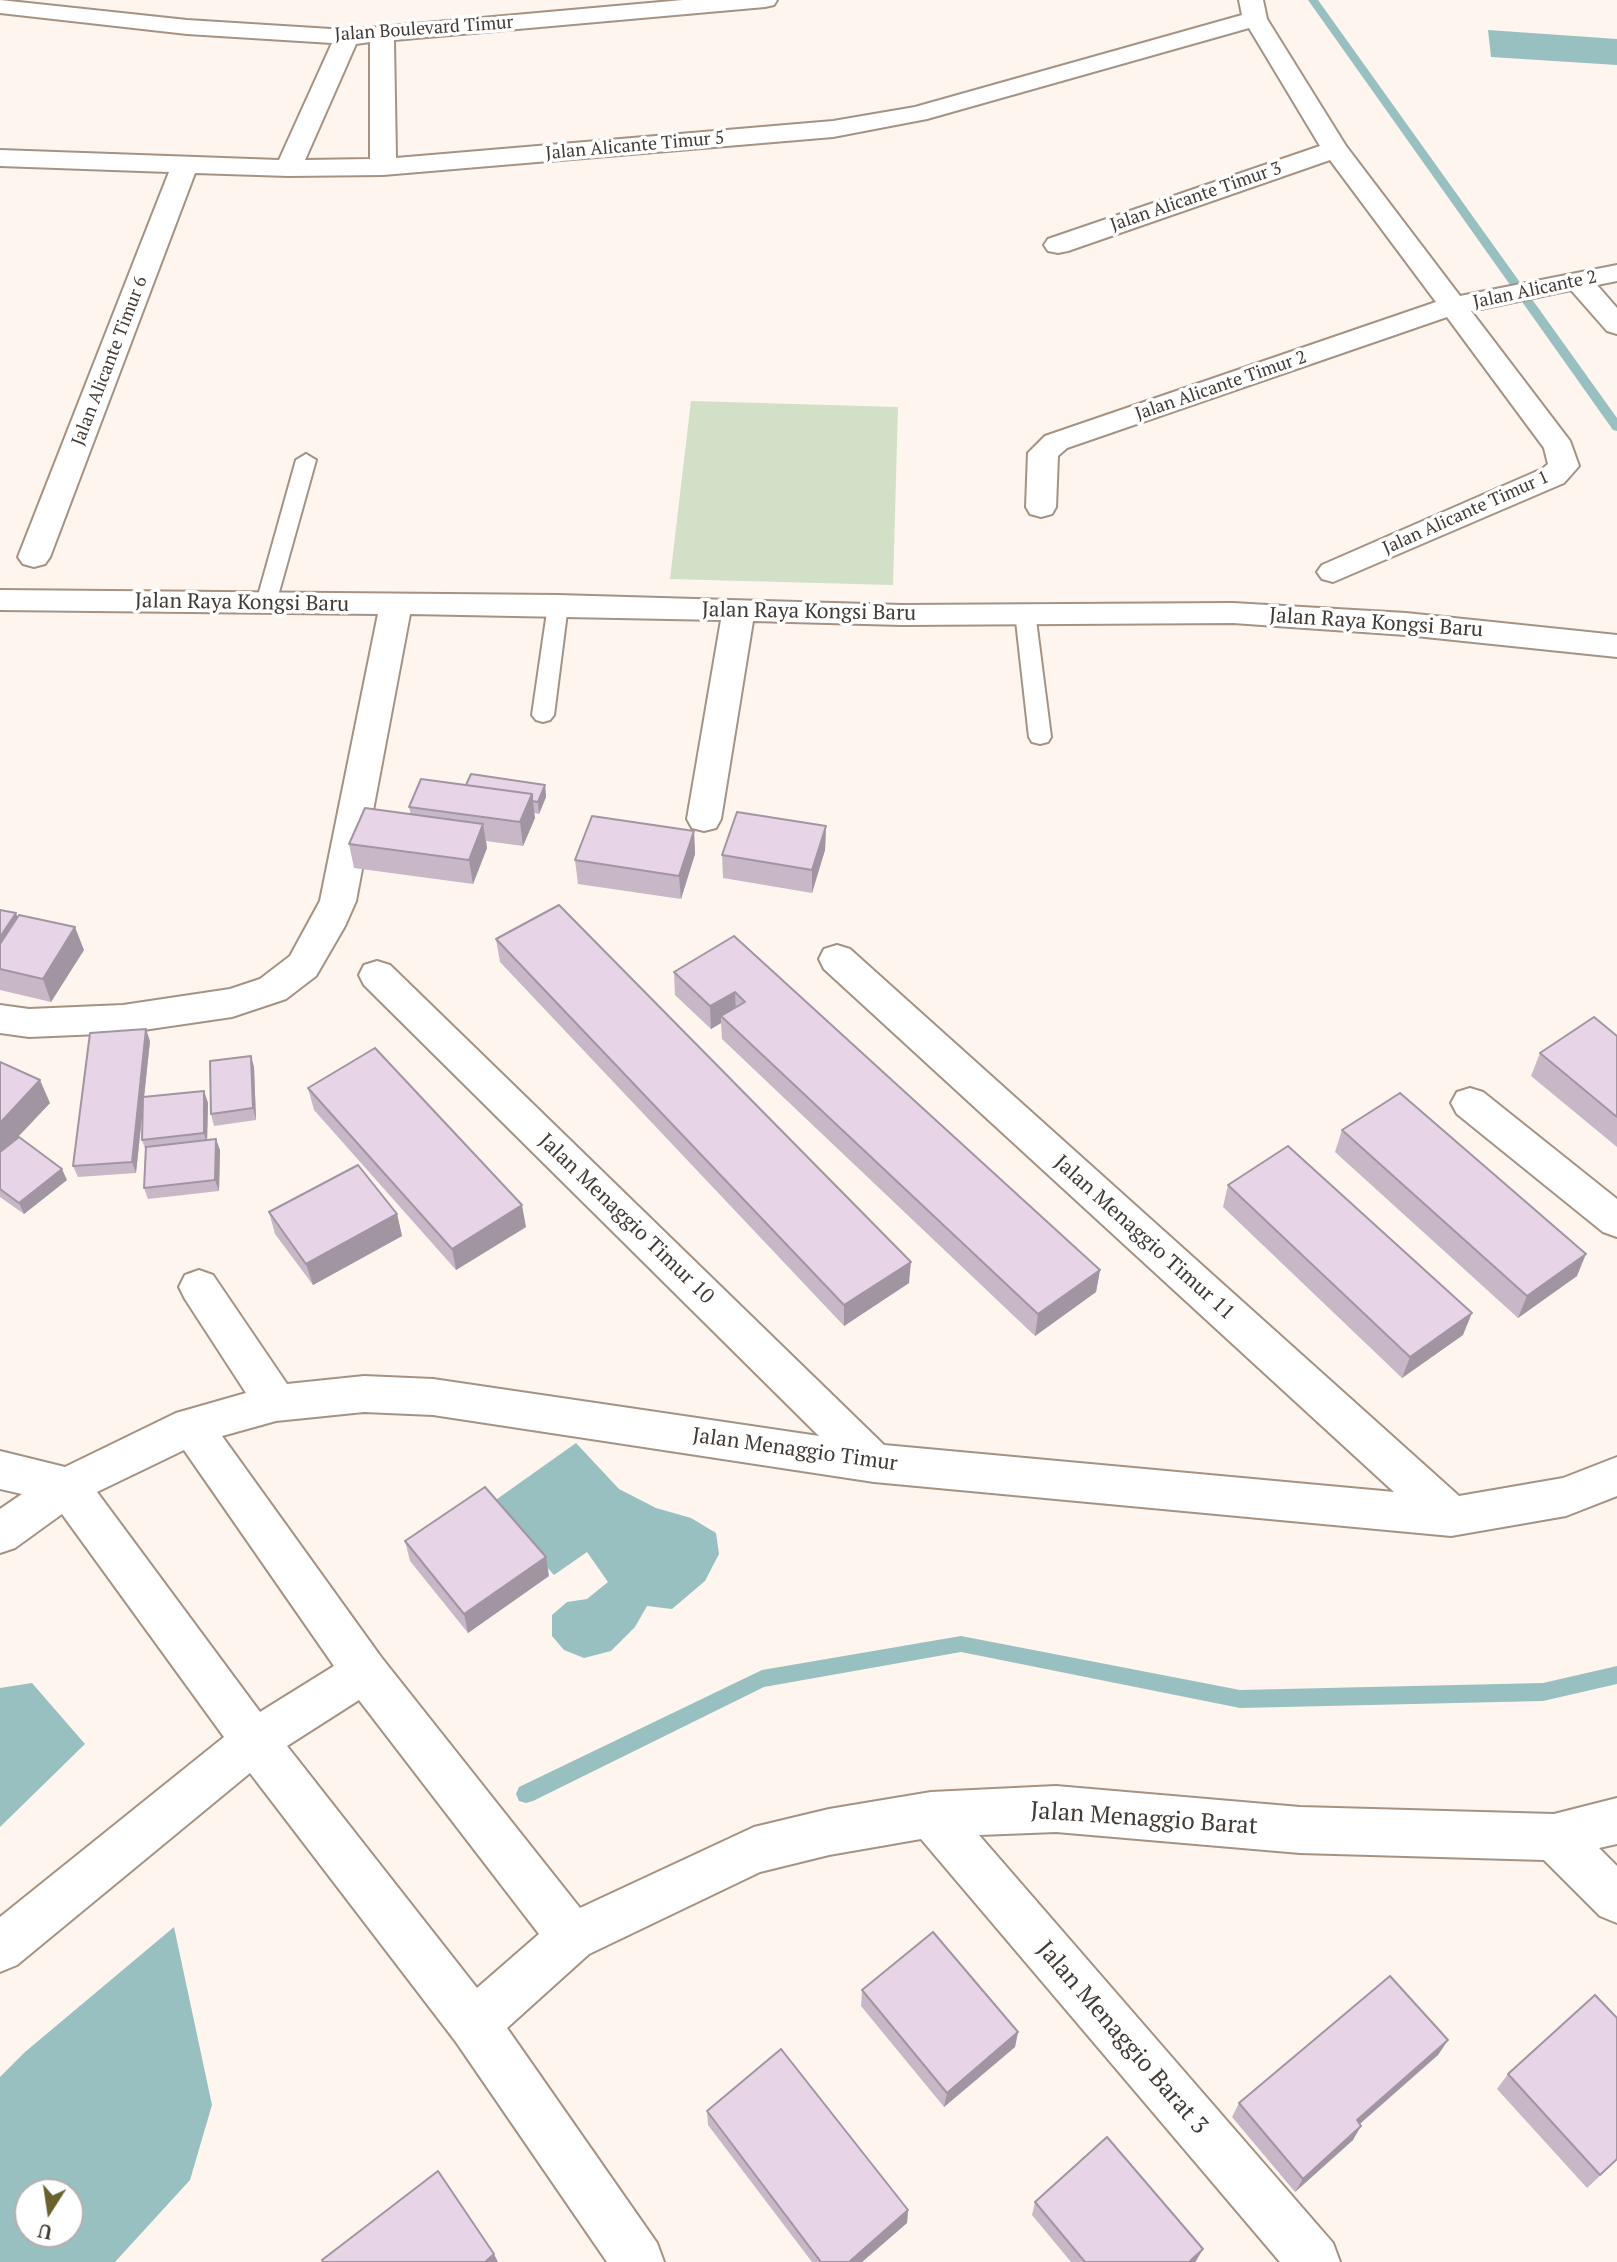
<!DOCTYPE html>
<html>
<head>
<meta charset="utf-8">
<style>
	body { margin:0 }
	#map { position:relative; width:1617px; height:2262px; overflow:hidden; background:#fef5ef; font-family:"PT Serif",serif }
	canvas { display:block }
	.north { position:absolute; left:14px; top:2178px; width:70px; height:70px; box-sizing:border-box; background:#fff; border:2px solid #b3b0ae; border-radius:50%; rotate:192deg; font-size:19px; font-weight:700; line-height:28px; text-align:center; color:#423a34 }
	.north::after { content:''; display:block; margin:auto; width:24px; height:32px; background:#6a612e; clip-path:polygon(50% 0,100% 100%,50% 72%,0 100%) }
</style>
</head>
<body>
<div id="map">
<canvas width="1617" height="2262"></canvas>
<div class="north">U</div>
</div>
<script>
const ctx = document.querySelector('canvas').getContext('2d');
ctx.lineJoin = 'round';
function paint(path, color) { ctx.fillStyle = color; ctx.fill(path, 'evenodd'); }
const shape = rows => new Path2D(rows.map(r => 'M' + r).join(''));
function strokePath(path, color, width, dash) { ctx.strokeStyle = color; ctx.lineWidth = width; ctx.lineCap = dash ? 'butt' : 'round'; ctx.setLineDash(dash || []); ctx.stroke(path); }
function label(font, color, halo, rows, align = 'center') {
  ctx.font = font + ' "PT Serif",serif'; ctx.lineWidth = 7; ctx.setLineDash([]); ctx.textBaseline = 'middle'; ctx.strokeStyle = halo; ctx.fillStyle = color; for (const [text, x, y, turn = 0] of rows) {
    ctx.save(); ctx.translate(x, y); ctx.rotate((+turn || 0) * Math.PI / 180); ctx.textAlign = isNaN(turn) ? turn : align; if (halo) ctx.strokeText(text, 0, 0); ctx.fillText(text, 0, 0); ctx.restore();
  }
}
const green = shape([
	[691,401,898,407,893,585,670,579]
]);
const water = shape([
	[1488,30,1617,39,1617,65,1491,57],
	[576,1443,619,1489,656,1508,691,1518,716,1533,719,1554,705,1581,672,1609,647,1606,635,1627,611,1651,584,1658,564,1650,552,1636,552,1615,567,1602,587,1599,608,1582,587,1552,554,1575,490,1504],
	[32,1683,85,1744,0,1827,0,1688],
	[174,1927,212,2105,190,2180,115,2262,0,2262,0,2077,25,2052],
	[28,2192,70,2192,70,2234,28,2234]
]);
const stream = shape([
	[1308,0,1318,0,1617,418,1617,431,1613,430,1308,0],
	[961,1636,1240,1690,1543,1683,1617,1666,1617,1684,1543,1701,1240,1708,961,1652,764,1687,533,1801,526,1803,519,1801,516,1794,519,1787,762,1670,961,1636]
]);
const lane = shape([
	[306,454,316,460,276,603,273,608,259,608,256,603,296,460,306,454],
	[558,598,565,600,568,605,554,715,550,720,543,722,536,720,532,715,548,605,551,600,558,598],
	[1025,605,1032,607,1035,612,1051,737,1048,742,1040,744,1032,742,1029,737,1015,612,1018,607,1025,605]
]);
const street = shape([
	[0,0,187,20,347,30,683,0,777,0,774,5,765,7,394,40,396,158,833,121,915,107,1242,15,1239,0,1263,0,1267,19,1346,146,1460,296,1617,265,1617,281,1597,285,1617,308,1617,334,1607,331,1571,290,1471,311,1570,441,1579,466,1564,483,1333,582,1322,579,1317,572,1322,565,1542,469,1548,464,1544,448,1447,317,1067,448,1058,456,1056,507,1052,514,1041,517,1030,514,1026,507,1028,453,1045,436,1436,302,1330,160,1068,251,1058,253,1048,251,1044,245,1048,239,1320,146,1249,28,927,119,833,137,383,175,288,176,195,173,50,557,45,564,34,567,23,564,18,557,169,172,0,166,0,150,279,160,332,43,187,34,0,13,0,0],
	[370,42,370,159,305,160,356,44,370,42],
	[0,590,558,595,902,605,1233,603,1406,613,1617,635,1617,657,1406,635,1233,623,902,625,753,621,721,819,716,828,704,831,692,828,687,819,721,620,410,614,356,901,345,926,316,976,286,999,232,1017,123,1033,29,1037,0,1033,0,1005,29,1009,123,1005,230,989,260,979,290,956,320,901,378,614,0,610,0,590],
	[837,945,850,949,1459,1496,1563,1478,1617,1457,1617,1496,1566,1516,1451,1536,874,1482,433,1415,364,1412,276,1421,222,1436,381,1657,580,1908,754,1827,829,1809,931,1792,1056,1786,1300,1807,1554,1814,1617,1798,1617,1844,1599,1848,1617,1866,1617,1923,1600,1916,1544,1860,1300,1853,1056,1832,979,1835,1333,2243,1340,2262,1280,2262,921,1839,829,1855,760,1872,589,1954,507,2028,657,2243,664,2262,607,2262,456,2042,250,1773,17,1965,0,1972,0,1917,224,1737,62,1514,15,1548,0,1553,0,1509,22,1494,0,1489,0,1451,65,1467,176,1413,246,1393,185,1299,179,1287,185,1275,199,1270,213,1275,287,1384,364,1376,433,1379,819,1436,364,985,359,975,364,965,377,961,390,965,884,1445,1394,1492,824,969,819,959,824,949,837,945],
	[184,1450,334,1666,260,1712,97,1492,184,1450],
	[359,1700,539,1934,477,1988,287,1746,359,1700],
	[1470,1088,1483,1092,1617,1199,1617,1237,1603,1232,1457,1114,1451,1103,1457,1092,1470,1088]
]);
const wall = shape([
	[466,785,545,785,546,797,539,814,534,813,535,818,523,846,486,841,487,848,473,884,354,868,349,844,411,815,409,807],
	[826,826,825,850,812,893,723,878,722,855],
	[694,831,695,854,681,899,578,884,575,860],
	[16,913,17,917,84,950,51,1002,0,990,0,969],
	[734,936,1100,1270,1096,1292,1035,1336,722,1039,721,1023,711,1029,675,995,674,972],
	[496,939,909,1283,844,1326,500,962],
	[1617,1036,1617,1147,1531,1076,1540,1053],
	[150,1041,144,1097,204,1091,208,1103,207,1140,220,1150,219,1191,148,1199,144,1188,145,1149,142,1140,143,1107,136,1173,78,1177,73,1166],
	[0,1062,50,1103,13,1142,67,1180,24,1214,0,1197],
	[254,1067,256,1120,214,1126,211,1114],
	[308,1088,526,1227,456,1270,314,1110],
	[1342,1130,1577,1276,1518,1318,1335,1152],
	[1228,1185,1463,1335,1402,1378,1223,1207],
	[269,1212,397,1214,402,1236,313,1285,275,1234],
	[405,1541,549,1576,468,1633,410,1561],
	[862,1990,1018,2032,1015,2047,944,2107,861,2006],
	[1448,2040,1438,2055,1360,2124,1353,2140,1295,2192,1232,2117,1239,2103],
	[1508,2074,1617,2160,1587,2188,1497,2089],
	[707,2111,908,2210,907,2223,862,2262,812,2262,708,2125],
	[1035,2202,1196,2261,1195,2262,1071,2262,1032,2215]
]);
const shadedWall = shape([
	[545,785,546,797,539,814,538,802],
	[532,794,535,818,523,846,520,822],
	[483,824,487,848,473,884,469,860],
	[826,826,825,850,812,893,812,870],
	[694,831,695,854,681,899,679,876],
	[16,913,20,925,0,957,0,937],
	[75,927,84,950,51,1002,43,979],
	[735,992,736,1015,721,1016,721,1023,711,1029,710,1006],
	[146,1029,150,1041,136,1173,132,1162],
	[251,1056,254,1067,256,1120,253,1108],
	[40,1080,50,1103,0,1156,0,1123],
	[204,1091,208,1103,207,1144,204,1133],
	[216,1139,220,1150,219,1191,215,1180],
	[62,1169,67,1180,24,1214,19,1203],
	[522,1205,526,1227,456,1270,452,1249],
	[397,1214,402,1236,313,1285,306,1264],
	[1586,1254,1577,1276,1518,1318,1527,1296],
	[911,1262,909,1283,844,1326,844,1305],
	[1100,1270,1096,1292,1035,1336,1038,1314],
	[1472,1313,1463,1335,1402,1378,1410,1357],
	[546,1557,549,1576,468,1633,464,1614],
	[1018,2032,1015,2047,944,2107,947,2093],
	[1448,2040,1438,2055,1348,2134,1357,2120],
	[1361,2126,1353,2140,1295,2192,1303,2179],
	[908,2210,907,2223,862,2262,849,2262],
	[1203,2249,1196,2261,1195,2262,1189,2262],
	[494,2254,498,2262,485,2262]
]);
const building = shape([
	[471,774,545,785,538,802,532,801,532,794,466,785,471,774],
	[421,779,532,794,520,822,409,807,421,779],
	[365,808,483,824,469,860,349,844,365,808],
	[737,812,826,826,812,870,722,855,737,812],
	[592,816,694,831,679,876,575,860,592,816],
	[559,905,911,1262,844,1305,496,939,559,905],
	[0,910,16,913,0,937,0,910],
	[19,915,75,927,43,979,0,969,0,944,19,915],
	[734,936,1100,1270,1038,1314,721,1016,745,1002,735,992,710,1006,674,972,734,936],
	[1594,1017,1617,1036,1617,1117,1540,1053,1594,1017],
	[146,1029,132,1162,73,1166,90,1033,146,1029],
	[375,1048,522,1205,452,1249,308,1088,375,1048],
	[251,1056,253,1108,211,1114,210,1061,251,1056],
	[0,1062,40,1080,0,1123,0,1062],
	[204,1091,204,1133,142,1140,143,1097,204,1091],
	[1400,1093,1586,1254,1527,1296,1342,1130,1400,1093],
	[19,1137,62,1169,19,1203,0,1189,0,1152,19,1137],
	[216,1139,215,1180,144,1188,146,1147,216,1139],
	[1288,1146,1472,1313,1410,1357,1228,1185,1288,1146],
	[358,1165,397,1214,306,1264,269,1212,358,1165],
	[485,1487,546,1557,464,1614,405,1541,485,1487],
	[933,1932,1018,2032,947,2093,862,1990,933,1932],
	[1390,1976,1448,2040,1357,2120,1361,2126,1303,2179,1239,2103,1390,1976],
	[1595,1995,1617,2018,1617,2159,1600,2175,1508,2074,1595,1995],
	[781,2049,908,2210,849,2262,821,2262,707,2111,781,2049],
	[1107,2137,1203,2249,1189,2262,1085,2262,1035,2202,1107,2137],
	[438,2171,494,2254,485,2262,323,2262,322,2260,438,2171]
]);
const farStreetnames = [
	["Jalan Boulevard Timur",424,29,-4],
	["Jalan Alicante Timur 5",635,146,-5],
	["Jalan Alicante Timur 3",1196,197,-19],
	["Jalan Alicante 2",1535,290,-12],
	["Jalan Alicante Timur 6",110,361,-69],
	["Jalan Alicante Timur 2",1221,386,-19],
	["Jalan Alicante Timur 1",1466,513,-24]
];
const streetNames = [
	["Jalan Raya Kongsi Baru",242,603,1],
	["Jalan Raya Kongsi Baru",809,612,1],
	["Jalan Raya Kongsi Baru",1376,623,4],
	["Jalan Menaggio Timur 10",626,1219,44],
	["Jalan Menaggio Timur 11",1144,1238,42],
	["Jalan Menaggio Timur",795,1450,8]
];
const nearStreetnames = [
	["Jalan Menaggio Barat",1144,1819,4],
	["Jalan Menaggio Barat 3",1122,2038,49]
];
paint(green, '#d1e0c6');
paint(water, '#98c0c0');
paint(stream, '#98c0c0');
strokePath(lane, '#a59283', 4);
strokePath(street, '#a59283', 4);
paint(lane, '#fff');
paint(street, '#fff');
paint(wall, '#c7b7c7');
paint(shadedWall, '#a295a2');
paint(building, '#e7d5e7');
strokePath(building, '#a295a2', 2);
label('18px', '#423a34', '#fff', farStreetnames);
label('21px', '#423a34', '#fff', streetNames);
label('24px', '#423a34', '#fff', nearStreetnames);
</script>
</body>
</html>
